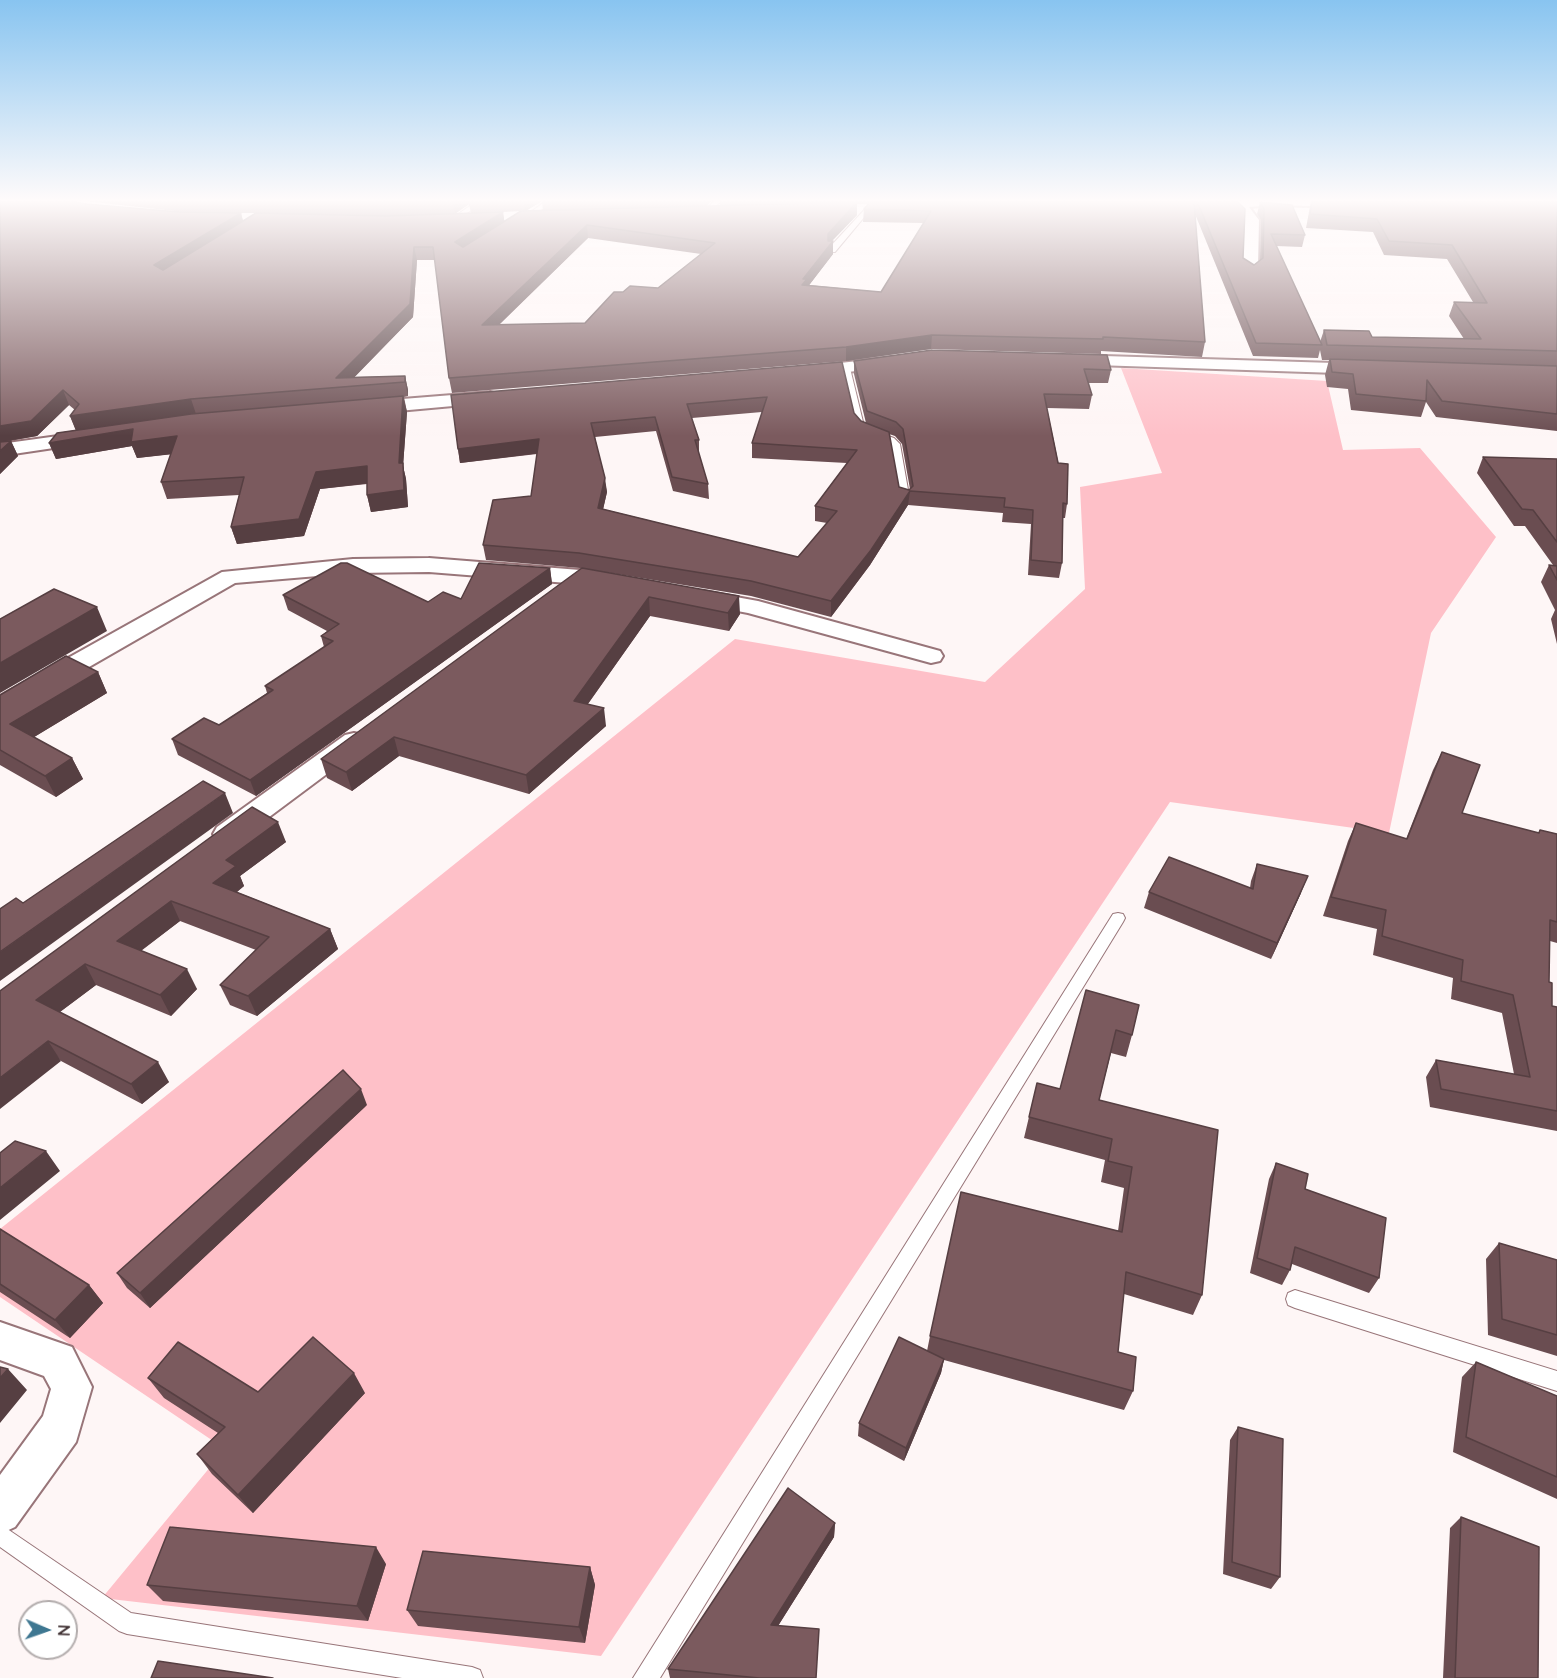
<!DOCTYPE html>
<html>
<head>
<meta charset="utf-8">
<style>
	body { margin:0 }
	#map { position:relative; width:1557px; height:1678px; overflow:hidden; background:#fef6f6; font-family:Quicksand,sans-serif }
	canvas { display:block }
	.north { position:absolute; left:18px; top:1600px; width:60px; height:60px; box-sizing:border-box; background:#fff; border:2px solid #b3adad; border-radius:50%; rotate:92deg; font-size:16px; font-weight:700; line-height:24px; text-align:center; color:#403133 }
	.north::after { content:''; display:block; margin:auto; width:21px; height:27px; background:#3e7791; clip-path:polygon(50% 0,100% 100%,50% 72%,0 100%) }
</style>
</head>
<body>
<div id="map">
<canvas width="1557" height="1678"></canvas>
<div class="north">N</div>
</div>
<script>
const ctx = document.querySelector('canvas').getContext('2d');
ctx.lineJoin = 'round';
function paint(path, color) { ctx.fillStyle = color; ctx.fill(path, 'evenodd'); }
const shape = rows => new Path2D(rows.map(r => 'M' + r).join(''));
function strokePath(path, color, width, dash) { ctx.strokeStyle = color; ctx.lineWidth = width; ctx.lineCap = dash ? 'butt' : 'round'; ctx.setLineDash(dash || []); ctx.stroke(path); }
const green = shape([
	[1121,368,1327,381,1343,450,1420,448,1496,537,1431,633,1389,833,1170,802,601,1656,102,1598,225,1449,0,1297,0,1229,735,639,985,682,1085,589,1080,487,1162,473]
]);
const service = shape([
	[477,201,485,201,455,221,451,221,451,219,477,201],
	[546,201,554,201,525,221,521,221,521,219,546,201],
	[714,201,721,201,709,213,705,213,705,211,714,201],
	[866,208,871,209,835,252,829,252,829,248,866,208],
	[846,365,850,368,864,426,867,429,894,438,900,444,910,501,908,503,900,501,890,445,861,433,855,426,842,368,846,365],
	[1118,913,1123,914,1125,918,1123,922,660,1678,633,1678,1113,914,1118,913],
	[1295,1290,1557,1371,1557,1391,1295,1308,1288,1305,1286,1299,1288,1293,1295,1290],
	[0,1524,131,1613,472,1667,480,1670,483,1678,402,1678,127,1634,119,1631,0,1547,0,1524]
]);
const minor = shape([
	[1231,201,1354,201,1355,203,1348,207,1272,205,1249,207,1259,220,1258,270,1250,275,1242,270,1245,220,1231,207,1229,204,1231,201],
	[1071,355,1367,364,1373,365,1376,369,1373,373,1367,374,1065,364,1062,360,1065,356,1071,355],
	[893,357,899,358,902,362,899,366,805,377,799,376,796,372,799,368,805,367,893,357],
	[490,392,497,394,499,398,497,402,365,414,358,412,356,408,358,404,365,402,490,392],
	[87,432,94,434,97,438,94,442,0,456,0,444,87,432],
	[429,558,580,570,618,577,621,582,618,587,610,589,580,584,429,572,353,573,235,583,9,713,0,715,0,696,222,572,353,559,429,558],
	[703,591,758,601,940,651,943,656,940,661,931,663,748,613,695,603,691,598,695,593,703,591],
	[354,733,363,735,367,741,363,747,237,841,227,844,217,841,213,834,217,827,345,735,354,733],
	[0,1322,72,1347,92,1387,76,1442,15,1527,0,1534,0,1475,43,1416,51,1389,44,1376,0,1360,0,1322]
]);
const wall = shape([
	[0,201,70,201,86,204,183,212,85,201,542,201,526,211,543,211,542,201,711,201,707,206,557,210,762,205,720,205,720,201,1194,201,1194,208,1195,201,1237,201,1245,209,1243,258,1254,265,1260,260,1261,220,1257,214,1260,202,1292,205,1305,235,1302,247,1276,246,1320,342,1324,330,1369,331,1372,337,1464,339,1449,316,1454,302,1473,302,1447,259,1384,255,1373,232,1306,228,1311,201,1557,201,1557,431,1436,417,1426,402,1421,417,1351,410,1348,389,1327,387,1325,375,1329,360,1322,360,1320,350,1318,358,1253,356,1195,214,1205,342,1202,357,1101,351,1101,354,931,349,846,361,452,393,449,378,435,260,417,260,413,317,354,377,405,376,408,390,408,396,404,397,407,412,403,466,406,479,408,507,371,512,367,495,367,484,320,489,304,536,237,544,231,527,239,495,167,499,161,482,171,454,137,458,132,446,56,459,49,443,57,433,76,430,70,416,75,410,69,405,37,436,10,441,11,441,18,456,0,474],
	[469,204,471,213,455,213,466,206],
	[857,204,869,204,864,209,863,222,924,223,881,292,809,285,833,254,833,241,832,241,857,215],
	[521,211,504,222,503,212],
	[241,213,256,213,243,221],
	[588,238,701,254,658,288,630,286,623,292,614,292,585,323,499,325],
	[854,361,1111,370,1108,383,1088,383,1092,395,1089,409,1047,408,1067,504,1065,518,1063,518,1062,563,1059,578,1028,575,1031,524,1002,522,1003,513,908,505,870,565,831,617,751,596,580,568,486,560,483,545,531,496,537,454,460,463,458,449,842,362,854,413,861,421,866,423,854,374],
	[762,412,752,443,752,458,847,463,815,506,815,521,827,523,798,557,603,509,607,492,595,437,656,431,673,491,709,499,708,484,699,454,699,440,692,418],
	[889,434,895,436,902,444,910,489,909,490,899,487],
	[1483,457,1557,459,1557,644,1551,619,1555,610,1541,582,1549,565,1553,565,1525,526,1514,526,1477,473],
	[550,568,552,584,256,796,178,755,172,739,219,725,267,693,265,686,324,647,321,636,327,631,288,610,283,595,428,602,461,599],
	[582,568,740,614,729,631,650,616,588,704,606,726,529,794,399,756,352,791,327,778,321,759],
	[98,672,107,693,34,737,72,758,83,779,56,797,0,765,0,695],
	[1442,752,1462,813,1538,833,1540,830,1557,834,1557,943,1550,941,1549,982,1552,1006,1557,1007,1557,1131,1430,1107,1426,1077,1436,1060,1514,1074,1502,1013,1451,999,1453,978,1373,955,1377,929,1323,916,1348,841,1356,823,1406,839,1433,770],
	[252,807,286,842,240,876,244,886,237,892,330,929,338,949,257,1016,230,1005,220,985,256,950,180,921,141,951,197,989,171,1016,96,985,60,1012,169,1082,142,1104,61,1061,0,991],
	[1257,864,1301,893,1271,959,1144,908,1149,892,1250,888,1251,881],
	[1139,1005,1132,1035,1126,1057,1111,1053,1099,1100,1202,1295,1193,1315,1124,1294,1118,1352,1133,1391,1124,1410,944,1360,941,1373,904,1461,858,1436,859,1423,927,1351,930,1336,1118,1231,1124,1188,1101,1182,1105,1160,1024,1138,1037,1083,1060,1089],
	[367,1105,150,1308,127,1288,117,1273],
	[1276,1163,1305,1189,1379,1278,1369,1293,1292,1264,1290,1270,1282,1285,1250,1273,1269,1179],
	[0,1229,89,1285,103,1303,70,1338,0,1292],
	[1499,1243,1557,1260,1557,1356,1488,1335,1486,1259],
	[1476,1362,1557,1396,1557,1499,1453,1452,1462,1377],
	[148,1378,258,1392,365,1393,253,1513,212,1474,197,1454,218,1433,164,1398],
	[1238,1427,1280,1577,1271,1589,1223,1574,1230,1440],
	[1461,1517,1538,1678,1443,1678,1450,1528],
	[835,1523,834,1537,778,1626,816,1678,670,1678,668,1669],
	[386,1564,368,1621,163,1601,147,1585],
	[590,1567,595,1585,585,1643,418,1626,407,1610]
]);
const shadedWall = shape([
	[453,201,469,201,469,204,455,214],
	[524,201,542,201,525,211],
	[857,202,857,215,827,246,828,234],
	[503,212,505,225,457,255,455,242],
	[241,213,244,225,159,278,154,265],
	[587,225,588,238,484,339,482,325],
	[833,241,833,254,807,288,802,285,803,279],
	[414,247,417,260,413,317,345,387,336,378],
	[932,335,931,349,846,361,846,347],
	[405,376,408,390,408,396,405,382],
	[63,390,69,405,37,436,0,442,0,426],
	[403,396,407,412,403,466,406,479,408,507,371,512,367,495,399,463],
	[191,399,196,414,76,431,70,416],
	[133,429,177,436,183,453,137,458,132,446,56,459,49,443],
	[539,439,541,453,460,463,458,449],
	[11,441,18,456,0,474,0,451],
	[367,466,371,483,320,489,304,536,237,544,231,527,316,472],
	[605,478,607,492,600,523,598,508],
	[910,491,908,505,870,565,831,617,831,601],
	[550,568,552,584,256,796,250,780],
	[739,596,740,614,729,631,728,613],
	[649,597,650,616,577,719,574,701],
	[97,607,107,631,0,693,0,663],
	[98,672,107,693,21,745,10,724],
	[604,708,606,726,529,794,526,775],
	[394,737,399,756,352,791,346,772],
	[72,758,83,779,56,797,45,776],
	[225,793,233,813,0,981,0,952],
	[278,822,286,842,240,876,244,886,222,904,213,883,226,860],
	[1308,876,1301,893,1271,959,1277,943],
	[171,901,180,921,127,961,117,941],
	[330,929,338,949,257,1016,248,996],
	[85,964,96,985,49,1020,36,1000],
	[187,969,197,989,171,1016,160,995],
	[48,1041,61,1061,0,1109,0,1078],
	[158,1062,169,1082,142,1104,131,1084],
	[361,1089,367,1105,150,1308,140,1293],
	[46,1151,60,1171,0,1220,0,1188],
	[89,1285,103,1303,70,1338,55,1320],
	[944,1359,941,1373,904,1461,906,1448],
	[8,1369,27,1390,0,1423,0,1378],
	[354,1373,365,1393,253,1513,238,1495],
	[835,1523,834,1537,771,1637,771,1625],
	[376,1547,386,1564,368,1621,357,1606],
	[590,1567,595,1585,585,1643,579,1627]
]);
const building = shape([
	[0,201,70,201,86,204,179,212,241,213,154,265,163,270,256,213,386,216,503,212,455,242,463,247,521,211,857,202,828,234,828,241,833,241,803,279,807,279,802,285,881,292,931,211,864,209,870,202,1194,201,1205,342,1103,337,1103,339,932,335,846,347,449,378,433,247,414,247,410,304,336,378,405,376,405,382,191,399,70,416,79,404,63,390,31,421,0,426,0,201],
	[587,225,715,243,658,288,630,286,623,292,614,292,585,323,482,325,587,225],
	[287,201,446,201,386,203,287,201],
	[1197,201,1237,201,1245,209,1243,258,1254,265,1263,258,1264,209,1260,202,1292,205,1305,235,1271,234,1322,345,1256,343,1197,201],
	[1312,201,1514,201,1557,203,1557,351,1327,345,1324,330,1369,331,1372,337,1481,339,1454,302,1487,303,1452,245,1389,241,1377,219,1310,214,1312,201],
	[932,350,1107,355,1111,370,1084,369,1092,395,1044,394,1058,463,1068,464,1067,504,1063,503,1062,563,1031,560,1033,510,1004,507,1005,498,910,491,871,550,831,601,751,581,579,553,483,545,493,500,531,496,539,439,458,449,451,395,842,362,854,413,861,421,889,432,899,487,909,490,913,486,903,429,896,422,867,411,854,361,932,350],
	[767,397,752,443,857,450,815,506,837,511,798,557,598,508,605,478,591,423,655,417,672,477,708,484,695,440,699,440,687,404,767,397],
	[1330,359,1557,366,1557,414,1442,401,1427,380,1426,401,1356,394,1353,374,1332,372,1330,359],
	[403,396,399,463,403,463,404,490,367,495,367,466,316,472,299,519,231,527,244,477,161,482,177,436,131,442,133,429,49,443,57,433,191,414,403,396],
	[11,441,0,451,0,442,11,441],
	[1483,457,1557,459,1557,542,1533,510,1522,509,1483,457],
	[341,563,347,563,428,602,443,592,461,599,479,563,550,568,250,780,172,739,204,718,219,725,273,690,265,686,333,641,321,636,339,624,283,595,341,563],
	[1549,565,1557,566,1557,580,1549,565],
	[582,568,739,596,728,613,649,597,574,701,604,708,526,775,394,737,346,772,321,759,582,568],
	[54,589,97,607,0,663,0,619,54,589],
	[66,656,98,672,10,724,72,758,45,776,0,750,0,695,66,656],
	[1442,752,1480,765,1462,813,1539,833,1540,830,1557,834,1557,922,1550,920,1549,982,1552,983,1552,1006,1557,1007,1557,1111,1441,1089,1436,1060,1530,1077,1513,995,1461,981,1463,960,1382,936,1386,910,1331,897,1356,823,1407,839,1442,752],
	[203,781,225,793,0,952,0,909,16,898,23,903,203,781],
	[252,807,278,822,226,860,236,866,213,883,330,929,248,996,220,985,269,937,171,901,117,941,187,969,160,995,85,964,36,1000,158,1062,131,1084,48,1041,0,1078,0,991,252,807],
	[1169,857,1253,889,1257,864,1308,876,1277,943,1149,892,1169,857],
	[1086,990,1139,1005,1132,1035,1116,1030,1099,1100,1218,1130,1202,1295,1126,1272,1118,1352,1136,1357,1133,1391,930,1336,961,1192,1122,1232,1132,1167,1108,1161,1112,1139,1029,1117,1037,1083,1060,1089,1086,990],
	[343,1070,361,1089,140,1293,117,1273,343,1070],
	[15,1141,46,1151,0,1188,0,1153,15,1141],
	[1276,1163,1308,1174,1305,1189,1386,1218,1379,1278,1295,1247,1290,1270,1257,1258,1276,1163],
	[0,1229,89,1285,55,1320,0,1284,0,1229],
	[1499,1243,1557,1260,1557,1335,1502,1319,1499,1243],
	[313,1337,354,1373,238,1495,197,1454,225,1427,148,1378,178,1342,258,1392,313,1337],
	[899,1337,944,1359,906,1448,859,1423,899,1337],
	[1476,1362,1557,1396,1557,1477,1466,1437,1476,1362],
	[0,1367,8,1369,0,1378,0,1367],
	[1238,1427,1283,1439,1280,1577,1232,1562,1238,1427],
	[788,1488,835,1523,771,1625,819,1629,816,1678,759,1678,668,1669,788,1488],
	[1461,1517,1539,1547,1538,1678,1455,1678,1461,1517],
	[170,1527,376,1547,357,1606,147,1585,170,1527],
	[423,1551,590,1567,579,1627,407,1610,423,1551],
	[158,1661,273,1678,151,1678,158,1661]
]);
paint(green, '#fec0c8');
strokePath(service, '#987579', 2);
strokePath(minor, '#987579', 4);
paint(service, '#fff');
paint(minor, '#fff');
paint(wall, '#6a4d51');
paint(shadedWall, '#563f42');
paint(building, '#7b5a5e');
strokePath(building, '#563f42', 1.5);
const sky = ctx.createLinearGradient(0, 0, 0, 436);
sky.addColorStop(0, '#88c4f0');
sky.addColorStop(0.46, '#fffbfb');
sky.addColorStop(1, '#fffbfb00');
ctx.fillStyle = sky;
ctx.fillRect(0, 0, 1557, 436);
</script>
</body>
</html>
